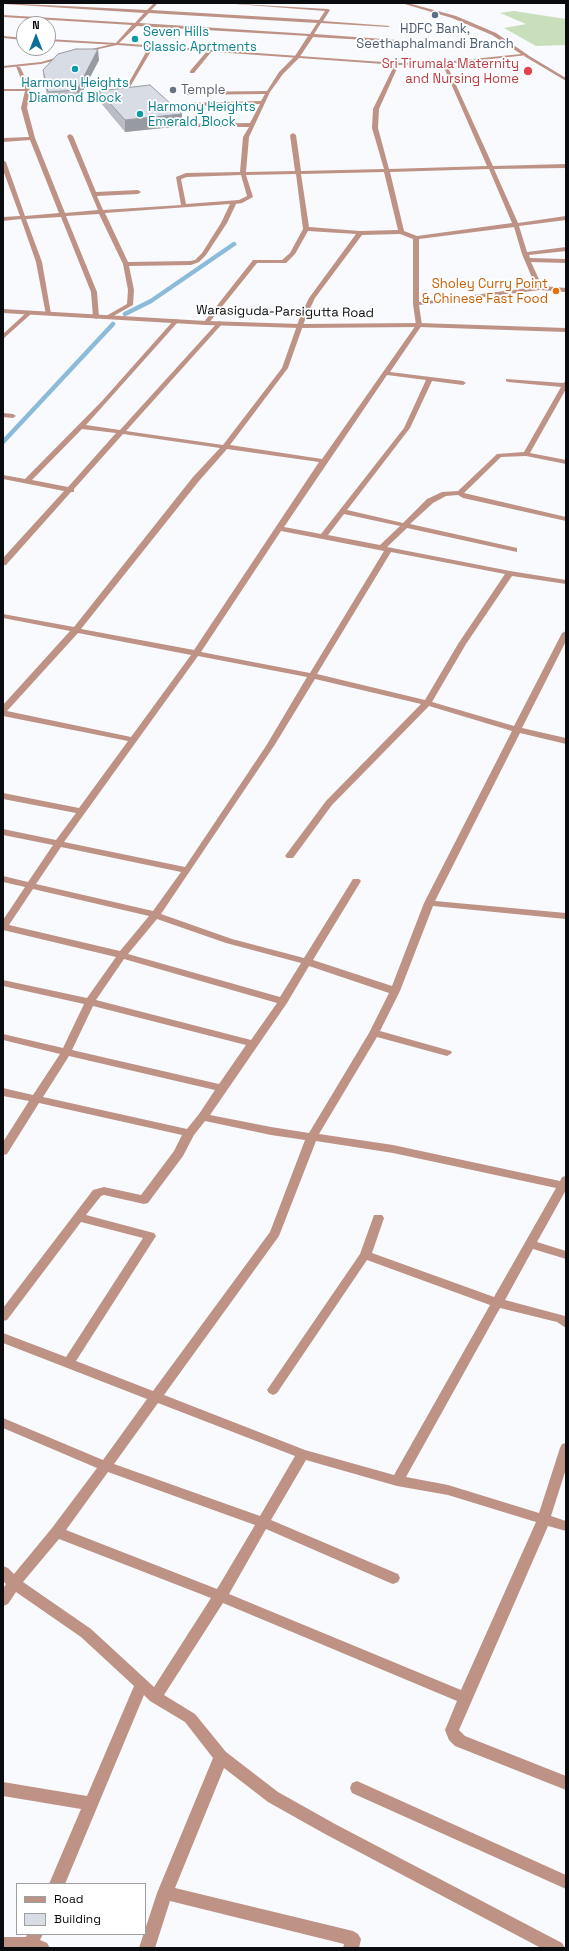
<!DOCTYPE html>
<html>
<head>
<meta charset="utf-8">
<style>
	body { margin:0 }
	#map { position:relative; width:569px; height:1951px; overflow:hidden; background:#f8fafe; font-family:"Space Grotesk",sans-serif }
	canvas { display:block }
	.frame { position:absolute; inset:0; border:4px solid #0b0c0f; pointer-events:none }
	.legend { position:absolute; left:16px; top:1883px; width:130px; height:52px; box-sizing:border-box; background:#fff; border:1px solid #9d9e9f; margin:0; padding:5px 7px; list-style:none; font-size:12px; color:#0b0c0f }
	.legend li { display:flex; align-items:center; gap:8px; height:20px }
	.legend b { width:20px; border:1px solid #9d9e9f }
	.north { position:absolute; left:16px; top:16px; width:40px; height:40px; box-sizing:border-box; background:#fff; border:1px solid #9d9e9f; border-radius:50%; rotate:0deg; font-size:11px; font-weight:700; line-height:16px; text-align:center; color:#0b0c0f }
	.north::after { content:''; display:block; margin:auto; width:14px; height:18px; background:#086e9b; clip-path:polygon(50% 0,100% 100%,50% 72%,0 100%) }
</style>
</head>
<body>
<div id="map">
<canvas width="569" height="1951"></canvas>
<div class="frame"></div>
<ul class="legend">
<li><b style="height:5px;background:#be9285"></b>Road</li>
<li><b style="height:11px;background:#d8dce5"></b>Building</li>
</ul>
<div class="north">N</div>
</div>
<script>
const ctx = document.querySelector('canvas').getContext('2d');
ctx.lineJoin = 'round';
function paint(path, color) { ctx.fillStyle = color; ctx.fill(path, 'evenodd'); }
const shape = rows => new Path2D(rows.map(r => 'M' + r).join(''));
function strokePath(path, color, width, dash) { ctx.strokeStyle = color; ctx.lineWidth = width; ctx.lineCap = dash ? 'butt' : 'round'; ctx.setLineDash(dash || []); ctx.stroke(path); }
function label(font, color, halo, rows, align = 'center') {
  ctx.font = font + ' "Space Grotesk",sans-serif'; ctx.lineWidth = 3.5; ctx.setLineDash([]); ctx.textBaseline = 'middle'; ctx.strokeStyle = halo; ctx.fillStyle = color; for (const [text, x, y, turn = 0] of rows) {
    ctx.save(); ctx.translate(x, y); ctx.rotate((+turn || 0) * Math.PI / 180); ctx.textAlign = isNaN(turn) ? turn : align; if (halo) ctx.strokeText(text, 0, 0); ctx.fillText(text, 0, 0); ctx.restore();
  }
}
const green = shape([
	[514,11,566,19,566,45,536,46,504,28,526,24,500,13]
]);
const stream = shape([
	[125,314,151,301,234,244],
	[3,442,113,324]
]);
const minor = shape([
	[3,3,147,10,154,3,158,3,151,10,319,20,325,11,222,3,328,9,330,10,323,21,390,26,388,27,321,23,314,34,438,43,436,44,313,37,299,58,283,74,270,92,249,137,246,172,295,171,290,135,293,133,296,135,301,171,384,169,372,128,373,109,395,64,397,63,399,64,379,109,378,128,389,169,487,166,442,63,444,62,446,63,493,166,566,164,566,168,494,169,518,223,566,216,566,220,519,226,527,252,566,247,566,251,529,255,530,258,566,259,566,263,531,262,542,286,566,288,566,292,540,290,419,305,422,325,390,372,463,381,466,383,463,385,432,381,410,428,347,510,403,523,427,499,442,492,458,491,497,454,524,452,561,387,508,382,506,381,506,379,563,383,566,381,566,389,530,453,566,460,566,464,526,456,501,457,464,493,566,517,566,521,463,498,458,495,446,496,433,503,410,524,517,548,517,552,407,528,387,547,510,571,566,580,566,584,512,576,466,644,432,702,514,726,562,633,566,631,566,641,522,728,566,738,566,744,520,733,435,901,566,913,566,919,433,906,400,991,380,1031,451,1051,452,1053,447,1056,377,1037,319,1134,393,1145,560,1181,562,1177,566,1176,566,1190,537,1242,566,1251,566,1259,533,1249,505,1300,565,1316,566,1328,557,1322,500,1308,406,1477,448,1485,539,1513,560,1448,562,1444,566,1443,566,1469,551,1516,566,1521,566,1531,548,1526,459,1730,465,1736,566,1776,566,1790,455,1746,449,1740,445,1730,457,1701,223,1603,164,1695,195,1714,226,1752,278,1792,335,1824,562,1943,565,1948,541,1948,325,1834,268,1802,224,1768,175,1888,353,1931,358,1934,361,1939,359,1948,343,1948,344,1944,170,1901,155,1948,139,1948,157,1893,213,1758,185,1722,150,1701,144,1695,65,1884,49,1884,81,1809,3,1796,3,1782,87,1796,134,1686,81,1637,16,1592,8,1604,3,1606,3,1589,6,1584,3,1581,3,1566,8,1568,14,1574,52,1528,97,1468,3,1428,3,1418,103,1460,147,1399,3,1343,3,1333,66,1357,143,1238,81,1222,7,1320,3,1321,3,1308,93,1190,104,1187,141,1195,174,1151,182,1135,39,1103,7,1154,3,1155,3,1142,29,1101,3,1096,3,1088,33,1095,60,1054,3,1040,3,1034,63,1048,84,1004,3,986,3,980,87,998,116,957,3,930,3,920,25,887,3,882,3,876,28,882,53,845,3,835,3,829,56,840,76,813,3,799,3,793,79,808,128,741,3,716,3,705,70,631,3,618,3,614,74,627,193,477,220,448,123,434,74,489,74,492,71,492,6,565,3,565,3,558,64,491,3,479,3,475,25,479,102,401,174,320,176,319,179,321,178,322,86,425,120,430,218,322,220,321,223,323,222,324,126,431,223,445,282,368,300,317,309,298,356,234,308,231,295,254,286,263,257,263,208,324,206,325,203,323,204,322,253,260,282,260,290,253,303,229,296,174,246,175,253,197,242,203,236,204,227,223,206,255,199,262,191,265,129,266,134,290,133,305,108,319,105,317,106,316,127,304,128,290,123,264,99,214,66,216,97,292,99,317,96,319,93,317,91,292,61,217,26,219,42,262,51,314,46,315,36,262,21,219,3,221,3,217,20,216,3,170,3,160,6,162,25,216,59,213,30,140,3,142,3,138,29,137,21,108,25,91,3,91,3,89,25,89,16,66,20,67,30,87,27,108,35,138,65,213,98,210,67,136,70,134,73,136,96,192,138,190,141,192,138,194,97,196,103,210,181,205,176,177,186,173,240,172,243,137,249,127,185,127,183,124,250,123,260,104,188,106,186,103,261,101,265,94,186,95,184,92,267,91,279,72,295,56,308,36,137,26,117,45,48,41,48,39,116,43,132,25,3,17,3,15,135,23,144,13,4,4,3,3],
	[149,13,317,23,310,34,139,23,149,13],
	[489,169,512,223,417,236,404,231,390,172,489,169],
	[384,172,398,230,360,231,309,227,301,174,384,172],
	[241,175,247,196,239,200,186,204,181,179,187,177,241,175],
	[230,204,221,223,202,253,195,260,190,261,128,262,105,213,230,204],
	[514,227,522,254,536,287,419,302,419,239,514,227],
	[400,234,413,239,413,304,416,325,322,459,230,445,288,368,306,317,315,298,362,235,400,234],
	[387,375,426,380,404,428,321,534,284,527,387,375],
	[82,429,116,433,68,487,32,480,82,429],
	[227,449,319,462,194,650,81,629,199,481,227,449],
	[344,514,400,526,380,545,328,535,344,514],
	[281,531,384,551,310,673,201,652,281,531],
	[391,552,505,574,458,644,425,700,317,674,391,552],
	[78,633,191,655,131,737,7,711,78,633],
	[198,656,307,677,266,746,185,867,64,842,198,656],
	[315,679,421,704,326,801,285,856,287,858,293,858,332,805,429,706,512,731,424,903,392,986,313,960,361,881,359,879,353,879,304,958,232,939,161,914,274,746,315,679],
	[61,847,181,872,153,911,36,884,61,847],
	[33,889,149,916,120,951,9,925,33,889],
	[157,919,226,943,301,963,280,997,128,954,157,919],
	[124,959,277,1003,251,1040,96,1000,124,959],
	[309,966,389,993,369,1033,309,1133,271,1127,210,1115,287,1003,309,966],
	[93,1006,246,1045,219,1084,72,1050,93,1006],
	[69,1056,215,1090,199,1114,187,1129,43,1097,69,1056],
	[205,1121,271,1135,305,1140,270,1232,153,1391,76,1361,156,1236,154,1233,150,1232,86,1215,101,1196,104,1195,144,1204,148,1203,183,1156,194,1135,205,1121],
	[316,1141,393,1153,556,1188,494,1297,372,1253,384,1218,382,1215,374,1215,360,1254,269,1387,267,1390,269,1393,273,1395,277,1393,367,1260,490,1305,394,1475,305,1450,164,1395,279,1236,316,1141],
	[158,1403,295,1456,260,1516,114,1464,158,1403],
	[306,1460,397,1486,448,1495,536,1522,461,1690,229,1594,266,1529,388,1582,393,1584,398,1582,400,1578,398,1574,271,1520,306,1460],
	[108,1472,255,1525,217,1589,66,1530,108,1472],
	[59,1539,211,1598,154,1687,91,1629,23,1582,59,1539],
	[3,36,24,38,24,40,3,38,3,36],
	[150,45,154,46,127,92,123,93,150,45],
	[208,50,212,51,194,73,190,73,190,71,208,50],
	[526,54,566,78,566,81,524,56,526,54],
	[27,312,32,313,3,339,3,334,27,312],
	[3,413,13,414,16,416,13,418,3,417,3,413],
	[357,1781,566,1875,566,1889,352,1793,350,1788,352,1783,357,1781],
	[27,1934,43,1934,40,1940,47,1943,50,1948,3,1948,3,1937,26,1937,27,1934]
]);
const tertiary = shape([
	[401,3,408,3,456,16,496,33,528,55,444,64,397,65,117,45,81,53,79,52,117,43,397,63,444,62,521,54,492,35,452,18,401,3],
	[66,55,68,57,41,64,3,68,3,66,41,62,66,55],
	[3,309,206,321,300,324,419,323,566,328,566,332,419,327,300,328,206,325,3,313,3,309]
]);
const wall = shape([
	[99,60,77,102,49,103,44,82,43,70],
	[99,91,182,114,182,126,125,132,100,102]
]);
const shadedWall = shape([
	[98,49,99,60,77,102,77,90],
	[182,114,182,126,125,132,125,120]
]);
const building = shape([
	[76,49,98,49,77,90,48,92,43,70,58,54,76,49],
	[150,85,182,114,125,120,99,91,150,85]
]);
const markers = [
	[435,15,4,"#5c6f8a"],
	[135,39,4,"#0f9aa8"],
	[75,69,4,"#0f9aa8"],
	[528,71,5,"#e0444e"],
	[173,90,4,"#6b7280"],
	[140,114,4,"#0f9aa8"],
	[556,291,4,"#e8710a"]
];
const farServicenames = [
	["HDFC Bank,",435,29],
	["Seethaphalmandi Branch",435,44]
];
const farCulturenames = [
	["Seven Hills",143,32],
	["Classic Aprtments",143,47],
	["Harmony Heights",75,83,"center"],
	["Diamond Block",75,98,"center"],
	["Harmony Heights",148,107],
	["Emerald Block",148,122]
];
const farHealthnames = [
	["Sri Tirumala Maternity",519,64],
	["and Nursing Home",519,79]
];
const farWorshipnames = [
	["Temple",181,90]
];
const farFoodnames = [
	["Sholey Curry Point",548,284],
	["& Chinese Fast Food",548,299]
];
const farStreetnames = [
	["Warasiguda-Parsigutta Road",285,312,1]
];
paint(green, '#c9dfbc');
strokePath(stream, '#8cbbda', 4.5);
paint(minor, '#be9285');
paint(tertiary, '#be9285');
paint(wall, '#babdc5');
paint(shadedWall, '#979aa0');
paint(building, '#d8dce5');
strokePath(building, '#979aa0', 1);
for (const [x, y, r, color] of markers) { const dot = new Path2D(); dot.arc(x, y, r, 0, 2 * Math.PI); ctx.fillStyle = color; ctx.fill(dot); strokePath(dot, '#fff', 1.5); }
label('13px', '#4e5e75', '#fff', farServicenames);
label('13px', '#0d838f', '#fff', farCulturenames, 'left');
label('13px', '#be3a42', '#fff', farHealthnames, 'right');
label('13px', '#5b616d', '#fff', farWorshipnames, 'left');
label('13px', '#c56008', '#fff', farFoodnames, 'right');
label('13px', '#0b0c0f', '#fff', farStreetnames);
</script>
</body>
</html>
